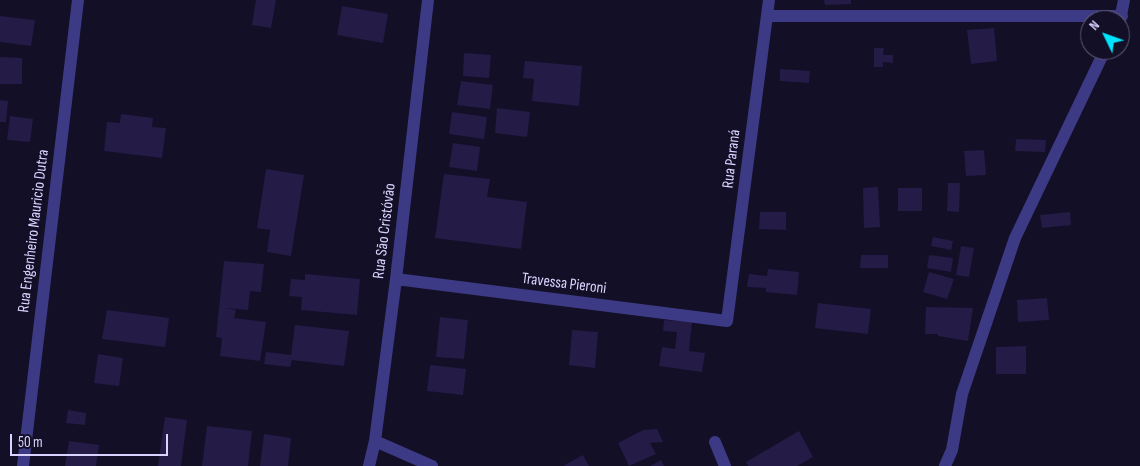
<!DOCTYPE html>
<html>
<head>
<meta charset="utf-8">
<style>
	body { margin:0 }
	#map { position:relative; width:1140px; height:466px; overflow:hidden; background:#130f26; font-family:"Sofia Sans Condensed",sans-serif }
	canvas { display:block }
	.north { position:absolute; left:1080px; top:10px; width:50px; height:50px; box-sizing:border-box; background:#130f26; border:1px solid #625e7d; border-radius:50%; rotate:312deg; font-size:14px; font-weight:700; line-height:20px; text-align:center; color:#d9d4ff }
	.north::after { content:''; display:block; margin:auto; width:18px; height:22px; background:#00e5ff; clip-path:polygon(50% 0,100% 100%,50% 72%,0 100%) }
	.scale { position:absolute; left:10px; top:434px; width:158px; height:22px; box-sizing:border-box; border:2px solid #d9d4ff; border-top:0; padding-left:6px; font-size:15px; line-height:18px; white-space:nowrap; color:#d9d4ff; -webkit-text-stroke:4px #130f26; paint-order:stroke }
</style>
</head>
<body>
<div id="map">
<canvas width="1140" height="466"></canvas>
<div class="north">N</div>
<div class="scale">50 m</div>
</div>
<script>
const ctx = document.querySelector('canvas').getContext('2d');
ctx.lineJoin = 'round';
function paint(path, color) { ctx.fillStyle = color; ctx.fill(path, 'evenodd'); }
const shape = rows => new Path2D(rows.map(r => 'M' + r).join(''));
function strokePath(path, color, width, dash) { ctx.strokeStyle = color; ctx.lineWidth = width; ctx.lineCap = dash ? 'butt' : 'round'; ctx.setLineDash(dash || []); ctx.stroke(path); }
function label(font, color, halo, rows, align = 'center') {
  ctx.font = font + ' "Sofia Sans Condensed",sans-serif'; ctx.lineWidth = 5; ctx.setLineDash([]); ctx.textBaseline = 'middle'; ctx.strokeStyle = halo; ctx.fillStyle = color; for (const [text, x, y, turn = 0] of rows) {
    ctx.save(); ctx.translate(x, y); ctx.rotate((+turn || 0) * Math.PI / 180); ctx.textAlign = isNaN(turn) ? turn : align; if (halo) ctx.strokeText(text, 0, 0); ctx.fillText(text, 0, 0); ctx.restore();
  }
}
const building = shape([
	[256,0,276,0,271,28,252,25],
	[824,0,851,0,851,4,825,5],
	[342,6,388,14,383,43,337,35],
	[0,16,35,20,31,46,0,42],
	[994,28,997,61,971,64,967,30],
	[874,48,884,48,883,55,893,55,893,63,883,62,883,67,874,67],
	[464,53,491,55,489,78,463,76],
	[0,57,22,58,22,84,0,84],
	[525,61,582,66,579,106,532,101,534,79,523,78],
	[780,69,810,71,809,83,780,81],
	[461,81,493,85,490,109,457,105],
	[0,100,8,101,6,122,0,122],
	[497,108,530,112,527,137,495,133],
	[452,112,487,117,484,139,449,134],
	[121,114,153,118,152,127,166,128,162,158,104,151,107,122,120,123],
	[10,116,33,119,30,142,7,140],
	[1016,139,1046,140,1045,152,1015,151],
	[453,143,480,147,477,171,449,167],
	[984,150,986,175,966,176,964,151],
	[266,169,304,175,291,256,267,252,270,230,257,228],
	[444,174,490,179,487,197,527,202,521,249,435,238],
	[948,183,960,183,959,212,947,211],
	[878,187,880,227,864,228,863,188],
	[898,188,922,188,922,211,898,211],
	[760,212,786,212,786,230,759,229],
	[1070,212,1071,225,1042,228,1040,215],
	[933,237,953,241,951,250,931,246],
	[961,246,974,248,969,277,956,275],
	[861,255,888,255,888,268,860,268],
	[929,255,953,258,951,272,927,268],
	[224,261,264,264,261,292,250,291,248,310,224,308,236,310,234,318,266,322,260,361,220,356,222,338,216,337],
	[768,269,799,272,797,295,766,292,766,288,747,287,749,274,767,276],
	[929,272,954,279,947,299,923,292],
	[305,274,360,279,357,315,301,310,302,297,289,296,291,279,305,280],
	[1047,298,1049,320,1018,322,1017,300],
	[818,303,871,309,868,334,815,328],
	[926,307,973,308,968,341,938,336,938,334,925,334],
	[107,310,169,318,165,347,102,339],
	[440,317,468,320,464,359,436,357],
	[664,320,692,322,689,351,705,353,702,372,659,366,662,347,675,349,677,332,663,331],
	[295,325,349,331,344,366,292,360,290,367,264,364,266,352,291,355],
	[572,330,598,332,595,368,569,365],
	[1026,346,1026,374,996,374,996,347],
	[98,354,123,358,119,386,94,383],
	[430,365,466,369,463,395,427,391],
	[68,410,86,413,85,425,66,423],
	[165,417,187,420,181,466,158,466],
	[207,426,252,431,248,466,202,466],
	[657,429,663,442,650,443,656,454,629,466,618,443,643,430],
	[799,431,813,457,797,466,748,466,746,462],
	[264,434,291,438,288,466,260,466],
	[69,441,99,445,96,466,65,466],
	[583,455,589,466,563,466],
	[661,460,664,466,650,466]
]);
const minor = shape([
	[767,16,1122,16],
	[1120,20,1124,0],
	[396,279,727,321,769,0],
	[375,441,432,466],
	[715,442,725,466],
	[23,466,78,0],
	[369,466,375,441,396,279,428,0],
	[945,466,952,450,962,394,1015,238,1105,50]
]);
const streetNames = [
	["Rua Paraná",732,159,-83],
	["Rua Engenheiro Mauricio Dutra",34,231,-83],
	["Rua São Cristóvão",385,231,-83],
	["Travessa Pieroni",564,284,7]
];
paint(building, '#241b47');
strokePath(minor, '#3d3a85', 12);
label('16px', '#d9d4ff', '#130f26', streetNames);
</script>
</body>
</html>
